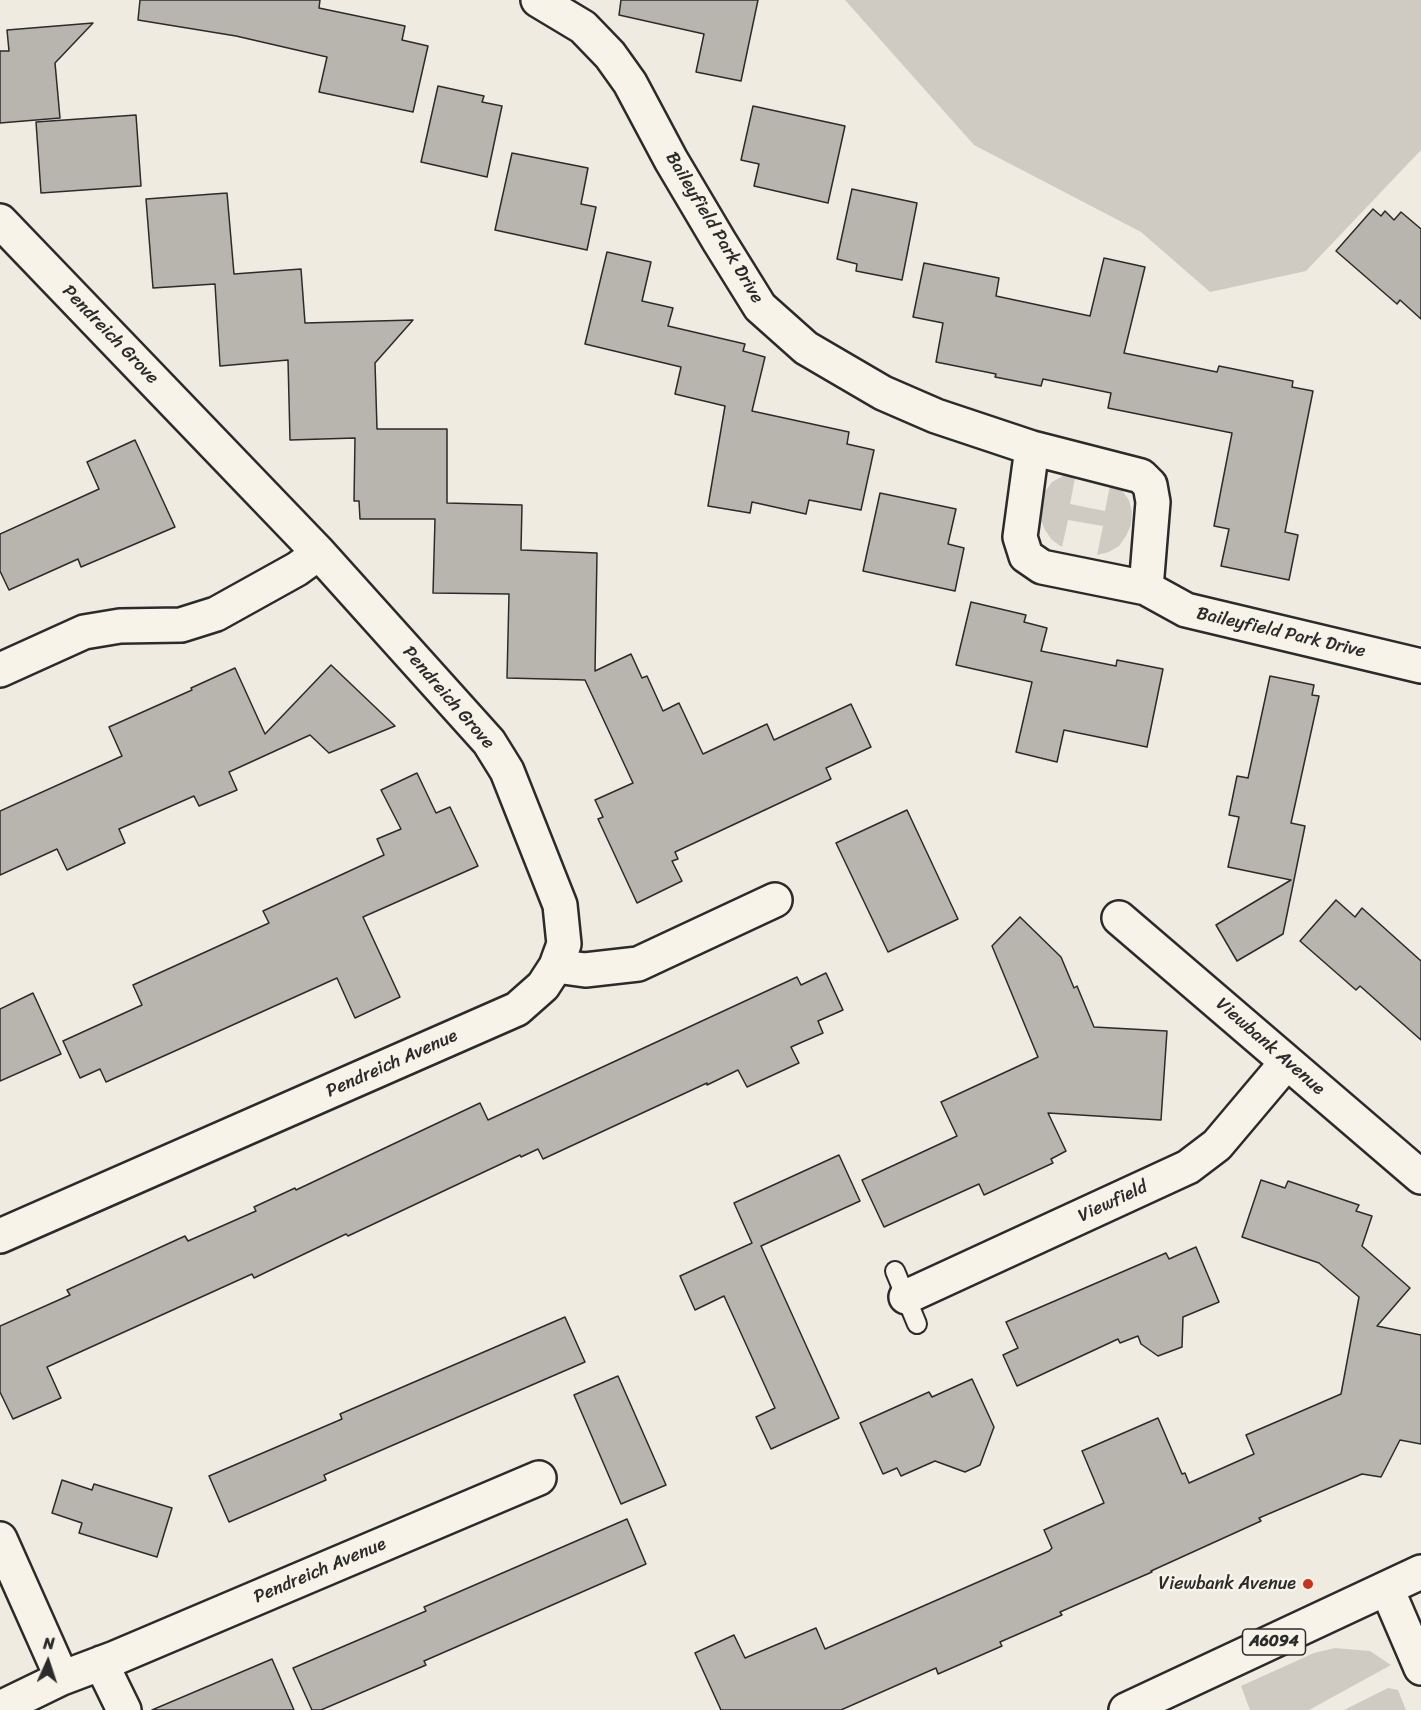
<!DOCTYPE html>
<html>
<head>
<meta charset="utf-8">
<style>
	body { margin:0 }
	#map { position:relative; width:1421px; height:1710px; overflow:hidden; background:#efebe0; font-family:Sriracha,sans-serif }
	canvas { display:block }
	.north { position:absolute; left:18px; top:1632px; width:60px; height:60px; -webkit-text-stroke:4px #f7f3e8; paint-order:stroke; rotate:3deg; font-size:16px; font-weight:700; line-height:24px; text-align:center; color:#2b2b2b }
	.north::after { content:''; display:block; margin:auto; width:21px; height:27px; background:#2b2b2b; clip-path:polygon(50% 0,100% 100%,50% 72%,0 100%) }
</style>
</head>
<body>
<div id="map">
<canvas width="1421" height="1710"></canvas>
<div class="north">N</div>
</div>
<script>
const ctx = document.querySelector('canvas').getContext('2d');
ctx.lineJoin = 'round';
function paint(path, color) { ctx.fillStyle = color; ctx.fill(path, 'evenodd'); }
const shape = rows => new Path2D(rows.map(r => 'M' + r).join(''));
function strokePath(path, color, width, dash) { ctx.strokeStyle = color; ctx.lineWidth = width; ctx.lineCap = dash ? 'butt' : 'round'; ctx.setLineDash(dash || []); ctx.stroke(path); }
function label(font, color, halo, rows, align = 'center') {
  ctx.font = font + ' Sriracha,sans-serif'; ctx.lineWidth = 5; ctx.setLineDash([]); ctx.textBaseline = 'middle'; ctx.strokeStyle = halo; ctx.fillStyle = color; for (const [text, x, y, turn = 0] of rows) {
    ctx.save(); ctx.translate(x, y); ctx.rotate((+turn || 0) * Math.PI / 180); ctx.textAlign = isNaN(turn) ? turn : align; if (halo) ctx.strokeText(text, 0, 0); ctx.fillText(text, 0, 0); ctx.restore();
  }
}
const green = shape([
	[845,0,1421,0,1421,150,1306,271,1210,292,1141,232,974,145],
	[1076,473,1070,504,1105,511,1111,480,1121,489,1129,500,1132,512,1131,525,1126,536,1119,546,1109,552,1097,555,1103,526,1068,520,1062,547,1052,540,1045,530,1040,518,1040,506,1044,493,1052,482,1063,476],
	[1335,1648,1370,1651,1391,1665,1309,1710,1250,1710,1241,1686,1314,1653],
	[1388,1688,1398,1690,1406,1710,1344,1710]
]);
const building = shape([
	[140,0,320,0,319,8,405,26,402,40,428,46,413,112,319,92,327,57,236,36,138,20,140,0],
	[621,0,758,0,741,81,696,72,704,34,619,15,621,0],
	[93,23,55,63,60,118,0,123,0,51,9,51,7,30,93,23],
	[438,86,484,96,482,102,502,106,487,177,421,162,438,86],
	[753,106,845,126,828,203,754,186,759,164,741,160,753,106],
	[136,115,141,186,41,193,36,122,136,115],
	[512,153,588,168,581,204,596,207,587,250,495,230,512,153],
	[852,189,917,203,902,280,856,271,857,264,837,259,852,189],
	[227,193,234,274,301,269,305,323,413,320,375,363,377,429,447,429,447,503,522,505,521,550,597,553,595,671,631,654,642,678,647,676,663,711,679,703,703,754,767,724,774,740,851,704,871,747,826,768,831,779,675,852,678,859,672,861,682,881,637,903,598,819,603,817,595,800,633,783,585,680,507,678,509,594,433,593,435,519,360,519,359,501,354,501,355,438,290,440,288,360,220,366,215,284,153,288,146,199,227,193],
	[1373,209,1381,216,1385,211,1394,220,1401,212,1421,229,1421,319,1400,300,1397,304,1336,251,1373,209],
	[607,252,651,262,642,301,673,308,668,326,745,344,743,351,765,357,752,411,849,432,847,444,874,450,861,510,809,500,806,514,752,502,750,513,708,506,725,406,675,394,681,367,585,344,607,252],
	[1104,258,1145,267,1124,353,1217,372,1219,366,1293,381,1292,387,1313,391,1285,532,1298,535,1289,580,1221,566,1229,529,1214,526,1232,433,1108,408,1111,393,1043,379,1041,386,995,377,996,374,936,362,943,323,913,317,924,263,999,278,996,296,1090,316,1104,258],
	[135,440,175,527,81,567,78,559,9,590,0,571,0,534,99,489,87,462,135,440],
	[880,493,956,509,948,544,964,548,955,591,863,571,880,493],
	[971,602,1026,615,1024,622,1047,628,1041,651,1116,666,1117,660,1163,669,1147,747,1064,730,1057,762,1016,752,1032,682,956,665,971,602],
	[331,665,395,726,329,753,310,735,229,772,237,790,199,806,194,796,119,829,125,843,67,870,57,849,0,875,0,811,122,756,109,727,192,690,191,688,235,668,265,734,331,665],
	[1270,676,1314,685,1312,695,1319,696,1291,823,1305,826,1283,934,1237,961,1216,925,1291,880,1228,867,1239,817,1229,815,1237,776,1248,778,1270,676],
	[417,773,436,813,450,807,478,866,363,917,400,997,355,1018,337,978,106,1082,100,1069,80,1078,63,1041,142,1005,133,985,269,923,263,911,384,855,377,839,401,829,381,790,417,773],
	[907,810,958,919,888,952,836,843,907,810],
	[1336,900,1355,917,1362,908,1421,961,1421,1040,1360,986,1356,990,1300,941,1336,900],
	[1020,917,1061,957,1074,988,1077,986,1094,1027,1167,1031,1161,1120,1048,1113,1066,1151,1051,1159,1053,1163,984,1195,979,1184,884,1227,862,1180,957,1136,941,1102,1038,1057,992,946,1020,917],
	[826,973,843,1010,818,1021,823,1033,791,1047,799,1063,747,1087,738,1070,707,1085,707,1083,543,1159,538,1149,521,1157,520,1155,348,1236,346,1234,254,1278,252,1274,47,1367,61,1398,13,1419,0,1392,0,1326,70,1295,67,1290,185,1236,188,1241,256,1211,254,1207,295,1188,296,1190,480,1103,488,1120,797,977,801,985,826,973],
	[33,993,61,1054,0,1081,0,1009,33,993],
	[839,1155,860,1201,761,1246,839,1418,771,1449,756,1417,775,1408,724,1296,695,1310,680,1276,752,1243,734,1203,839,1155],
	[1261,1180,1285,1188,1288,1181,1359,1205,1356,1211,1372,1216,1362,1246,1410,1288,1377,1326,1421,1335,1421,1444,1400,1440,1381,1477,1362,1474,1259,1518,1261,1521,1151,1571,1152,1572,1060,1612,1062,1615,1000,1642,1002,1646,938,1674,936,1668,841,1710,721,1710,695,1653,734,1635,745,1658,816,1628,825,1649,1049,1551,1052,1548,1044,1530,1104,1503,1082,1451,1158,1418,1182,1474,1185,1473,1189,1483,1254,1454,1246,1435,1341,1394,1359,1297,1319,1263,1242,1237,1261,1180],
	[1196,1247,1219,1302,1183,1317,1182,1347,1158,1356,1141,1344,1138,1336,1120,1343,1118,1339,1017,1386,1003,1355,1018,1348,1006,1322,1166,1253,1169,1259,1196,1247],
	[565,1317,585,1362,324,1475,326,1480,229,1522,209,1476,342,1419,340,1414,565,1317],
	[618,1376,666,1485,621,1504,574,1395,618,1376],
	[972,1379,994,1427,980,1465,965,1472,935,1461,901,1476,897,1468,883,1474,860,1423,929,1392,932,1397,972,1379],
	[62,1480,92,1490,94,1484,172,1508,157,1557,79,1533,82,1523,52,1513,62,1480],
	[627,1519,646,1564,424,1661,426,1665,321,1710,312,1710,293,1668,426,1611,424,1607,627,1519],
	[272,1659,294,1710,152,1710,272,1659]
]);
const service = shape([
	[895,1271,917,1324]
]);
const minor = shape([
	[538,0,583,27,610,55,630,83,671,160,719,241,760,307,806,348,883,393,936,416,1032,448,1141,476,1150,485,1153,502,1146,588],
	[0,221,319,553,489,742,507,771,560,905,564,944,556,966,543,986,517,1009,0,1236],
	[1032,448,1020,537,1026,556,1042,567,1146,588,1186,610,1421,666],
	[0,670,84,632,120,626,181,625,216,614,297,569,319,553],
	[1119,918,1421,1177],
	[556,966,585,970,638,964,775,900],
	[906,1297,1188,1167,1217,1145,1287,1062],
	[0,1539,62,1678],
	[1387,1589,1421,1668],
	[101,1663,124,1710],
	[0,1708,62,1678,115,1658,539,1478]
]);
const primary = shape([
	[1126,1710,1421,1572]
]);
const markers = [
	[1308,1584,6,"#c8321e"]
];
const shields = [
	[1274,1642,63]
];
const shieldNames = [
	["A6094",1274,1642]
];
const streetNames = [
	["Baileyfield Park Drive",714,228,59],
	["Pendreich Grove",110,335,46],
	["Baileyfield Park Drive",1281,633,13],
	["Pendreich Grove",448,698,49],
	["Viewbank Avenue",1270,1047,41],
	["Pendreich Avenue",392,1064,-24],
	["Viewfield",1113,1202,-25],
	["Pendreich Avenue",320,1571,-23]
];
const poiNames = [
	["Viewbank Avenue",1296,1584]
];
paint(green, '#cfcbc2');
paint(building, '#b8b5ae');
strokePath(building, '#2b2b2b', 1.5);
strokePath(service, '#2b2b2b', 22);
strokePath(minor, '#2b2b2b', 38);
strokePath(primary, '#2b2b2b', 38);
strokePath(service, '#f7f3e8', 18);
strokePath(minor, '#f7f3e8', 33);
strokePath(primary, '#f7f3e8', 33);
for (const [x, y, r, color] of markers) { const dot = new Path2D(); dot.arc(x, y, r, 0, 2 * Math.PI); ctx.fillStyle = color; ctx.fill(dot); strokePath(dot, '#f7f3e8', 2); }
for (const [x, y, w] of shields) { const box = new Path2D(); box.roundRect(x - w / 2, y - 13, w, 26, 4.5); ctx.fillStyle = '#f7f3e8'; ctx.fill(box); strokePath(box, '#2b2b2b', 1.5); }
label('bold 16px', '#2b2b2b', null, shieldNames);
label('18px', '#2b2b2b', '#f7f3e8', streetNames);
label('18px', '#2b2b2b', '#f7f3e8', poiNames, 'right');
</script>
</body>
</html>
